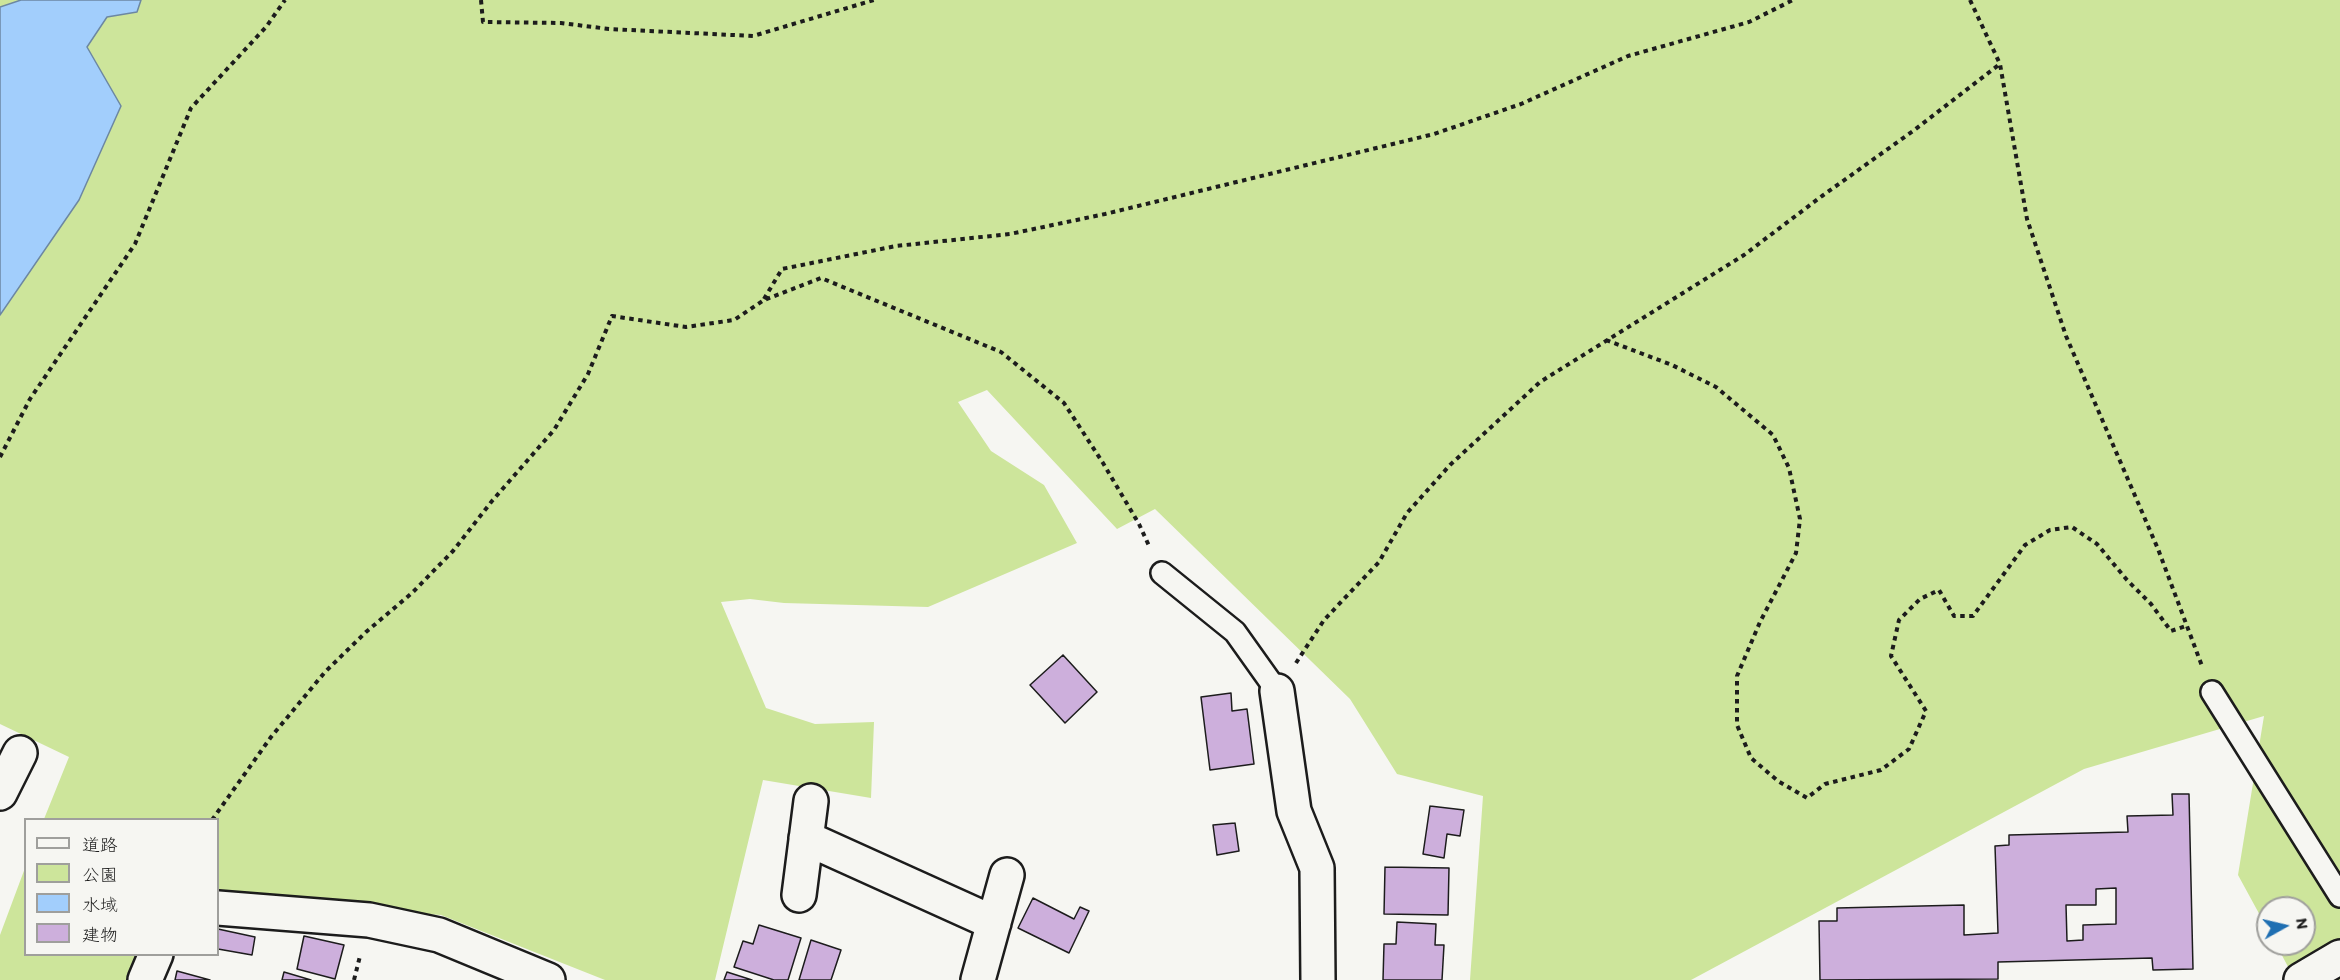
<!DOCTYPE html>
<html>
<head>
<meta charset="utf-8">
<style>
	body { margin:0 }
	#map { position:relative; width:2340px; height:980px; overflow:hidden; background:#f6f6f2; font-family:Itim,"Klee One",sans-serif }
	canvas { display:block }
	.legend { position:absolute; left:24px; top:818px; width:195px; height:138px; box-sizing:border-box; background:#f6f6f2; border:2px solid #9f9f9c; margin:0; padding:8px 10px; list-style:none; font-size:18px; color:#1c1c1c }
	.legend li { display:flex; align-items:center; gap:12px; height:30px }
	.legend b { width:30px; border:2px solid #9f9f9c }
	.north { position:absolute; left:2256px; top:896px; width:60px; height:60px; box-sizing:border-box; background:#f6f6f2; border:2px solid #9f9f9c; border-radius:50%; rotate:82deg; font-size:16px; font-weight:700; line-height:24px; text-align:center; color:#1c1c1c }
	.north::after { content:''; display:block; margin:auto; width:21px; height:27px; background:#1f6fb2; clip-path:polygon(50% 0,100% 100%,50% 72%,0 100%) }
</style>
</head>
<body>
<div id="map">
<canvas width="2340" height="980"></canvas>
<ul class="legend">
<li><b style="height:8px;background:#f6f6f2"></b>道路</li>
<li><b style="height:16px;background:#cde59b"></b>公園</li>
<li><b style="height:16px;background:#a2cefc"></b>水域</li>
<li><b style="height:16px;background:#cdafdc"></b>建物</li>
</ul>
<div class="north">N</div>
</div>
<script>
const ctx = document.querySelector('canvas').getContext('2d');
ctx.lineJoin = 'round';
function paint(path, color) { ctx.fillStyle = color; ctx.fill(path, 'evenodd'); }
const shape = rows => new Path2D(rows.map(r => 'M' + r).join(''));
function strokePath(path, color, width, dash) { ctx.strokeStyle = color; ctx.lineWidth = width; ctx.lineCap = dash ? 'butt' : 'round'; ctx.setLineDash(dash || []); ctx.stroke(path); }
const green = shape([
	[0,0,2340,0,2340,980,2295,980,2276,944,2304,944,2304,908,2268,908,2268,930,2238,875,2264,716,2084,769,1691,980,1470,980,1483,796,1397,774,1350,699,1155,509,1117,529,987,390,958,402,991,451,1044,485,1077,543,928,607,784,603,750,599,721,602,766,708,815,724,874,722,871,798,763,780,715,980,605,980,441,915,218,900,218,820,44,819,69,757,0,724],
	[25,868,26,954,146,955,134,980,0,980,0,935]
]);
const water = shape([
	[21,0,141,0,137,12,107,17,87,47,121,106,79,200,0,315,0,7,21,0]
]);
const building = shape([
	[1063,655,1097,692,1065,723,1030,685,1063,655],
	[1231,693,1232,711,1247,709,1254,764,1210,770,1201,697,1231,693],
	[2172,794,2189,794,2193,969,2153,970,2152,958,1998,962,1998,979,1820,980,1819,921,1837,921,1837,908,1964,905,1964,935,1998,933,1995,846,2009,845,2009,835,2128,832,2127,816,2173,815,2172,794],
	[2116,888,2116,924,2083,925,2083,940,2067,941,2066,905,2096,905,2096,889,2116,888],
	[1430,806,1464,810,1460,836,1447,834,1444,858,1423,854,1430,806],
	[1235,823,1239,851,1217,855,1213,825,1235,823],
	[1385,867,1449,868,1448,915,1384,914,1385,867],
	[1033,898,1074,919,1080,907,1089,911,1069,953,1018,928,1033,898],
	[1397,922,1436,924,1435,945,1444,945,1442,980,1383,980,1384,944,1396,944,1397,922],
	[759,925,801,938,788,980,774,980,734,967,743,941,753,944,759,925],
	[218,929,255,937,252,955,218,949,218,929],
	[304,936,344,945,335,979,297,969,304,936],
	[811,940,841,950,831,980,799,980,811,940],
	[177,971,210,980,175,980,177,971],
	[284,972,311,980,282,980,284,972],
	[727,972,752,980,724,980,727,972]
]);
const path = shape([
	[481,0,483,22,561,23,609,29,753,36,874,0],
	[1970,0,2000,64,2027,219,2066,336,2158,549,2202,666],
	[764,299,782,269,896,246,1010,234,1105,214,1434,134,1521,104,1628,56,1749,22,1793,0],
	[1606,340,1672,365,1716,387,1773,435,1789,468,1800,519,1796,553,1760,622,1737,676,1737,725,1751,758,1778,781,1807,798,1825,784,1881,770,1909,749,1926,711,1891,656,1899,620,1920,599,1939,590,1954,616,1973,616,2025,545,2050,530,2072,527,2097,544,2127,580,2151,604,2171,631,2186,626],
	[0,457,30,399,135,244,191,108,266,27,285,0],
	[1296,663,1324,620,1379,562,1407,513,1450,465,1540,382,1744,255,1822,196,1913,131,2000,64],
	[212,820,271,737,325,672,366,632,412,593,453,551,492,501,554,430,588,374,612,316,686,327,734,320,764,300,821,278,1001,352,1064,403,1103,463,1139,524,1150,548],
	[354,980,360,956]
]);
const lane = shape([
	[1162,573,1235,632,1277,691],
	[2212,692,2340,896]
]);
const street = shape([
	[1277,691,1294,811,1317,868,1318,980],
	[806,838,994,923],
	[799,895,811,801],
	[218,908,369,920,439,935,548,980],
	[145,980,156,954],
	[978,980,1007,875],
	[2301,980,2340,957]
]);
const secondary = shape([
	[0,793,20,753]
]);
paint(green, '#cde59b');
paint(water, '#a2cefc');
strokePath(water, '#6c87a2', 1.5);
paint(building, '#cdafdc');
strokePath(building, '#1c1c1c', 1.5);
strokePath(lane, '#1c1c1c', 26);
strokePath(street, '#1c1c1c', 38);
strokePath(secondary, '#1c1c1c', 38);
strokePath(path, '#1c1c1c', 4, [4.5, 4.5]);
strokePath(lane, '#f6f6f2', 21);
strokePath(street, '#f6f6f2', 33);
strokePath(secondary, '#f6f6f2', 33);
</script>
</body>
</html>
